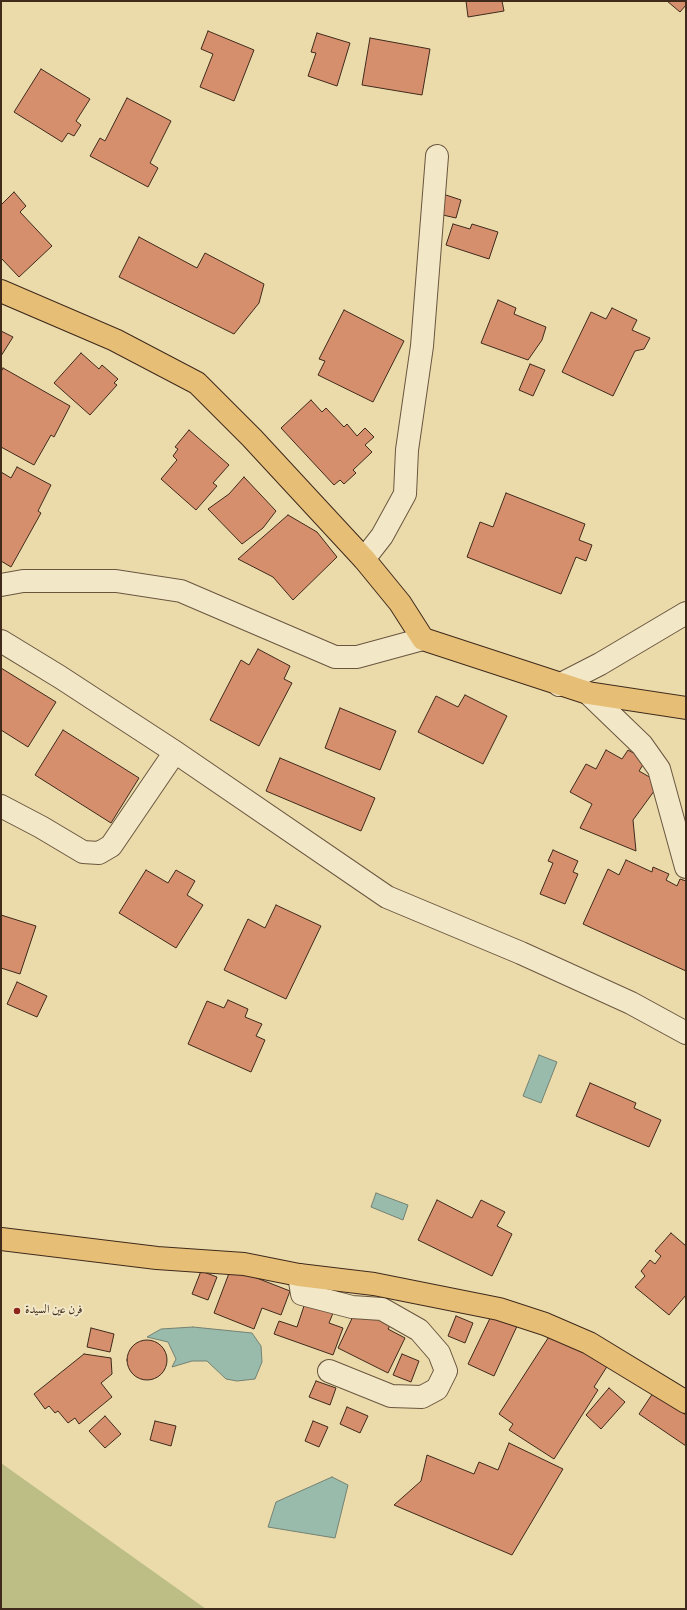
<!DOCTYPE html>
<html>
<head>
<meta charset="utf-8">
<style>
	body { margin:0 }
	#map { position:relative; width:687px; height:1610px; overflow:hidden; background:#ebdbab; font-family:Vollkorn,serif }
	canvas { display:block }
	.frame { position:absolute; inset:0; border:2px solid #3f2a1b; pointer-events:none }
</style>
</head>
<body>
<div id="map">
<canvas width="687" height="1610"></canvas>
<div class="frame"></div>
</div>
<script>
const ctx = document.querySelector('canvas').getContext('2d');
ctx.lineJoin = 'round';
function paint(path, color) { ctx.fillStyle = color; ctx.fill(path, 'evenodd'); }
const shape = rows => new Path2D(rows.map(r => 'M' + r).join(''));
function strokePath(path, color, width, dash) { ctx.strokeStyle = color; ctx.lineWidth = width; ctx.lineCap = dash ? 'butt' : 'round'; ctx.setLineDash(dash || []); ctx.stroke(path); }
function label(font, color, halo, rows, align = 'center') {
  ctx.font = font + ' Vollkorn,Amiri,serif'; ctx.lineWidth = 4; ctx.setLineDash([]); ctx.textBaseline = 'middle'; ctx.strokeStyle = halo; ctx.fillStyle = color; for (const [text, x, y, turn = 0] of rows) {
    ctx.save(); ctx.translate(x, y); ctx.rotate((+turn || 0) * Math.PI / 180); ctx.textAlign = isNaN(turn) ? turn : align; if (halo) ctx.strokeText(text, 0, 0); ctx.fillText(text, 0, 0); ctx.restore();
  }
}
const green = shape([
	[1,1463,8,1468,206,1609,1,1609]
]);
const water = shape([
	[539,1055,557,1062,541,1103,523,1096,539,1055],
	[376,1193,408,1205,403,1220,371,1207,376,1193],
	[193,1327,252,1333,261,1346,262,1362,255,1379,237,1381,226,1379,207,1361,192,1361,172,1367,176,1359,168,1342,147,1337,161,1329,193,1327],
	[332,1477,348,1485,335,1538,268,1527,276,1502,332,1477]
]);
const building = shape([
	[466,1,502,1,504,11,468,17,466,1],
	[667,1,686,1,686,5,680,12,667,1],
	[208,31,254,50,234,101,200,87,213,54,201,49,208,31],
	[317,33,350,43,337,86,308,76,316,53,311,52,317,33],
	[370,38,430,49,422,95,362,85,370,38],
	[41,69,90,99,76,121,81,125,74,136,68,133,62,142,14,112,41,69],
	[127,98,171,121,150,163,158,168,148,187,90,156,100,138,105,141,127,98],
	[14,192,26,206,20,212,52,246,19,277,1,258,1,205,14,192],
	[440,193,461,200,456,218,434,213,440,193],
	[453,224,470,229,472,224,498,232,489,259,446,245,453,224],
	[139,237,197,268,205,253,264,284,259,303,234,334,119,277,139,237],
	[498,300,516,308,514,314,546,327,542,340,528,360,481,343,498,300],
	[612,308,637,320,632,330,650,338,644,349,635,351,613,396,562,372,591,312,606,319,612,308],
	[344,310,404,341,373,402,318,375,325,361,319,359,344,310],
	[1,331,13,337,1,356,1,331],
	[81,353,99,369,102,365,118,379,114,383,117,385,90,415,54,383,81,353],
	[530,364,545,370,533,396,519,390,530,364],
	[3,368,70,406,54,437,51,435,34,465,1,447,1,372,3,368],
	[311,400,322,412,326,408,344,427,347,424,357,436,365,428,374,437,365,445,372,452,353,470,356,473,344,484,340,480,334,485,281,428,311,400],
	[189,430,229,465,213,483,217,486,196,510,161,479,177,460,173,456,178,449,175,447,189,430],
	[17,467,51,485,38,511,41,513,11,567,1,561,1,472,11,478,17,467],
	[244,477,276,511,263,528,242,544,208,509,229,494,244,477],
	[506,493,585,524,579,540,592,545,586,561,576,557,561,594,467,557,480,522,493,527,506,493],
	[288,515,317,532,337,557,293,600,273,577,238,559,288,515],
	[258,649,290,666,284,679,292,683,259,746,210,720,241,660,249,665,258,649],
	[1,668,56,702,28,747,1,730,1,668],
	[465,695,507,716,483,764,418,732,436,696,458,707,465,695],
	[340,708,396,731,380,770,325,748,340,708],
	[63,730,139,778,111,823,35,775,63,730],
	[606,750,622,759,628,750,646,760,639,771,660,783,633,820,636,851,580,828,592,804,570,792,586,764,596,769,606,750],
	[280,758,375,798,361,831,266,791,280,758],
	[553,850,578,861,573,872,578,874,565,904,540,894,553,863,548,861,553,850],
	[626,860,652,872,653,867,669,874,666,880,677,886,680,879,686,881,686,971,583,924,608,869,619,875,626,860],
	[146,870,168,883,176,870,195,881,187,895,203,905,176,948,119,913,146,870],
	[276,905,321,926,286,999,224,970,248,919,265,928,276,905],
	[1,915,36,926,20,974,1,968,1,915],
	[17,982,47,996,37,1017,7,1004,17,982],
	[228,1000,248,1009,245,1017,262,1024,256,1036,265,1040,251,1072,188,1044,207,1001,224,1008,228,1000],
	[590,1083,636,1103,634,1108,661,1120,649,1147,576,1116,590,1083],
	[437,1200,472,1218,481,1200,505,1212,497,1226,512,1234,492,1276,418,1240,437,1200],
	[671,1233,686,1246,686,1295,669,1315,635,1287,645,1276,641,1271,650,1260,655,1264,661,1256,655,1251,671,1233],
	[231,1268,290,1291,281,1315,262,1308,254,1329,214,1313,231,1268],
	[201,1271,217,1277,208,1300,192,1294,201,1271],
	[305,1303,333,1313,329,1323,343,1328,333,1355,274,1334,279,1321,297,1327,305,1303],
	[356,1310,375,1320,376,1317,391,1324,388,1329,405,1338,388,1373,338,1348,356,1310],
	[493,1312,518,1324,494,1376,468,1364,493,1312],
	[456,1316,473,1323,465,1343,448,1336,456,1316],
	[91,1328,114,1334,110,1352,87,1347,91,1328],
	[552,1332,608,1365,594,1387,598,1390,554,1459,509,1430,513,1424,499,1414,552,1332],
	'127 1360a20 20 0 1 1 40 0a20 20 0 1 1-40 0Z',
	[84,1354,111,1358,112,1374,101,1383,112,1397,79,1424,75,1418,68,1423,58,1411,55,1413,49,1406,45,1409,34,1394,84,1354],
	[402,1354,419,1361,411,1382,393,1375,402,1354],
	[316,1381,336,1388,330,1405,309,1397,316,1381],
	[609,1388,625,1402,601,1429,586,1415,609,1388],
	[653,1393,686,1415,686,1446,639,1414,653,1393],
	[347,1407,368,1416,360,1433,340,1424,347,1407],
	[105,1416,121,1434,105,1448,89,1431,105,1416],
	[155,1421,176,1426,171,1446,150,1440,155,1421],
	[313,1421,328,1427,319,1447,305,1441,313,1421],
	[509,1443,563,1469,512,1555,394,1505,421,1481,427,1455,474,1474,479,1462,498,1470,509,1443]
]);
const minor = shape([
	[364,559,382,536,405,494,407,450,422,346,437,156],
	[1,585,23,581,116,581,181,591,335,657,357,657,423,639],
	[1,641,60,677,175,752,387,897,521,953,631,1003,686,1033],
	[559,685,600,664,686,613],
	[588,693,642,745,659,769,686,867],
	[1,806,41,827,83,852,99,853,111,846,175,752],
	[299,1275,302,1294,352,1307,382,1309,419,1330,439,1353,446,1371,437,1389,422,1397,391,1396,329,1371]
]);
const major = shape([
	[1,291,115,340,197,383,252,438,364,559,400,603,423,639,588,693,686,708],
	[1,1239,157,1258,244,1264,299,1275,374,1284,499,1309,545,1324,589,1343,686,1402]
]);
const markers = [
	[17,1311,4,"#8f2418"]
];
const poiNames = [
	["فرن عين السيدة",25,1311]
];
paint(green, '#bcbe85');
paint(water, '#98bbac');
strokePath(water, '#748172', 1);
paint(building, '#d58f6d');
strokePath(building, '#3f2a1b', 1);
strokePath(minor, '#6a563f', 24);
strokePath(major, '#3f2a1b', 24);
strokePath(minor, '#f2e8c8', 22);
strokePath(major, '#e6be76', 22);
for (const [x, y, r, color] of markers) { const dot = new Path2D(); dot.arc(x, y, r, 0, 2 * Math.PI); ctx.fillStyle = color; ctx.fill(dot); strokePath(dot, '#f2e8c8', 1.5); }
label('12px', '#3f2a1b', '#f2e8c8', poiNames, 'left');
</script>
</body>
</html>
